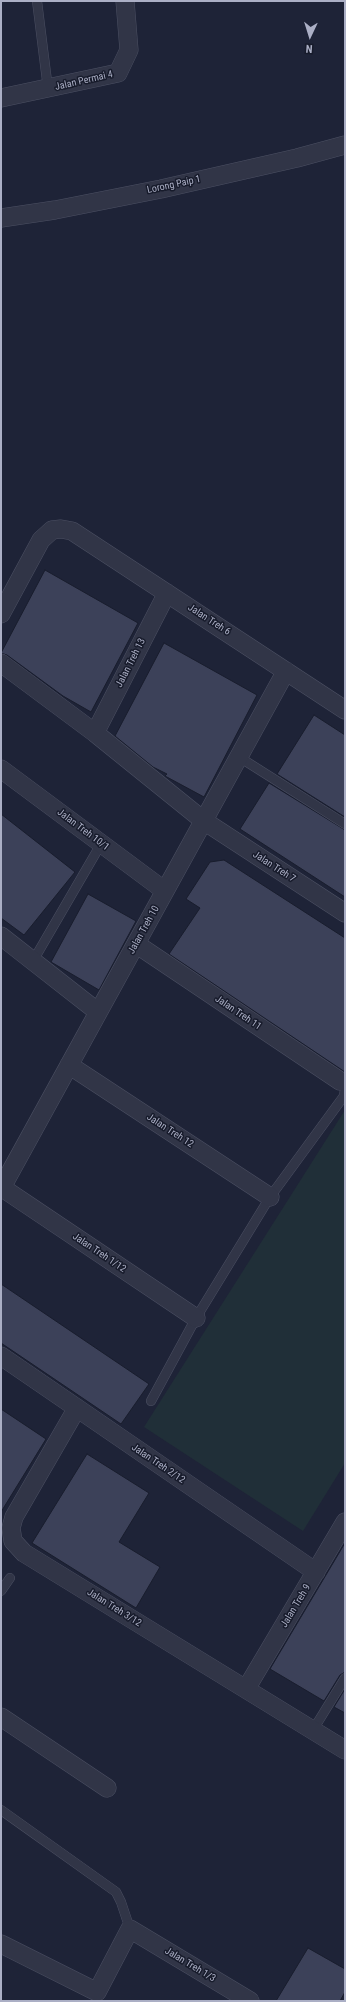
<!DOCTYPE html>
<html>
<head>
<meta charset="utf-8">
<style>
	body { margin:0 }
	#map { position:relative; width:346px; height:2002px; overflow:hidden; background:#1e2337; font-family:"Roboto Condensed",sans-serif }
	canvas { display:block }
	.frame { position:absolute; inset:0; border:2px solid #abafc5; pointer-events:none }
	.north { position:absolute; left:290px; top:16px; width:40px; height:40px; -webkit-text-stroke:3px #171b2b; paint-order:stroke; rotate:184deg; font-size:11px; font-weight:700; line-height:16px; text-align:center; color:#abafc5 }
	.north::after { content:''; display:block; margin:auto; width:14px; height:18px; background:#abafc5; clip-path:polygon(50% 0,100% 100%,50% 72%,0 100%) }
</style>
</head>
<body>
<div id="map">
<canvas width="346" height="2002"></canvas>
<div class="frame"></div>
<div class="north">N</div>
</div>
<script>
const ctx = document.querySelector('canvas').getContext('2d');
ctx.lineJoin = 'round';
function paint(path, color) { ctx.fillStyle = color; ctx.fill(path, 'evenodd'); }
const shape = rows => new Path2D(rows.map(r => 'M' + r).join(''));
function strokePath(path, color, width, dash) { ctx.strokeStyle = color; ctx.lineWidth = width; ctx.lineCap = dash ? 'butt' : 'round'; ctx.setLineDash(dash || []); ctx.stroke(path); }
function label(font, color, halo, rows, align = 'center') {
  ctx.font = font + ' "Roboto Condensed",sans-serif'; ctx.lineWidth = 3; ctx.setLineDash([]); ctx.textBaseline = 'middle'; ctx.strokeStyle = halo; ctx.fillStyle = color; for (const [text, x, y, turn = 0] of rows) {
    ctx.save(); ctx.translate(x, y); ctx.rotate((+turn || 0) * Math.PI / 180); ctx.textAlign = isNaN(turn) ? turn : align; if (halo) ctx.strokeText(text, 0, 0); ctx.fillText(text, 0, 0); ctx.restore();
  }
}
const green = shape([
	[345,1110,345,1463,303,1531,144,1427]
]);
const building = shape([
	[45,570,138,623,91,712,63,696,7,655,1,653,45,570],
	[164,643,257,695,204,797,165,776,167,774,153,767,115,736,164,643],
	[314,715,345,735,345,817,277,774,314,715],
	[269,783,345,830,345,897,240,829,269,783],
	[1,814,75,872,24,935,1,918,1,814],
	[224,860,345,938,345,1072,169,954,200,908,186,899,210,862,224,860],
	[88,894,136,921,99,990,51,962,88,894],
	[1,1284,149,1384,121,1424,1,1343,1,1284],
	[1,1409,46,1439,1,1512,1,1409],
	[87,1454,149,1493,119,1542,160,1567,136,1608,32,1543,87,1454],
	[345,1543,345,1672,340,1675,324,1701,270,1669,345,1543],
	[345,1689,345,1713,334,1707,345,1689],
	[308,1948,345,1969,345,1992,340,2001,276,2001,308,1948]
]);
const service = shape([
	[37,1,48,89],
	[239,757,345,824],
	[33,961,101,844],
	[151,1401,196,1318,270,1197,344,1096,345,1089,340,1081],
	[1,1591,10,1578],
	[313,1730,345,1678],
	[1,1810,116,1892,121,1902,130,1929]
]);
const minor = shape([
	[1,98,118,73,129,50,125,1],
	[1,218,55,210,161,189,297,158,345,145],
	[1,614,41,540,52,530,61,529,72,531,345,710],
	[1,663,95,733,204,821,345,913],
	[95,733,167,593],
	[1,769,165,891],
	[1,936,98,1012],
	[136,944,340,1081],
	[69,1065,270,1197],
	[1,1187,196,1318],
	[1,1189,286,671],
	[1,1356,316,1572],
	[77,1408,14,1517,11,1528,13,1541,24,1553,345,1750],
	[246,1689,345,1522],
	[1,1717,107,1788],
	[1,1944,97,1992,130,1929,250,2001]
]);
const streetNames = [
	["Jalan Permai 4",84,81,-13],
	["Lorong Paip 1",174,185,-12],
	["Jalan Treh 6",209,620,33],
	["Jalan Treh 13",131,663,-63],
	["Jalan Treh 10/1",83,830,37],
	["Jalan Treh 7",274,867,33],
	["Jalan Treh 10",144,930,-61],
	["Jalan Treh 11",238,1013,34],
	["Jalan Treh 12",170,1131,33],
	["Jalan Treh 1/12",99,1253,34],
	["Jalan Treh 2/12",158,1464,34],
	["Jalan Treh 9",296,1606,-59],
	["Jalan Treh 3/12",114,1608,32],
	["Jalan Treh 1/3",190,1965,31]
];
paint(green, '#202f38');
paint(building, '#3c4159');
strokePath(building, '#191d2d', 1);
strokePath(service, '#4c5063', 10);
strokePath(minor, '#4c5063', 19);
strokePath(service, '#313547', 9);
strokePath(minor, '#313547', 18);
label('10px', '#abafc5', '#171b2b', streetNames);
</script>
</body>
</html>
